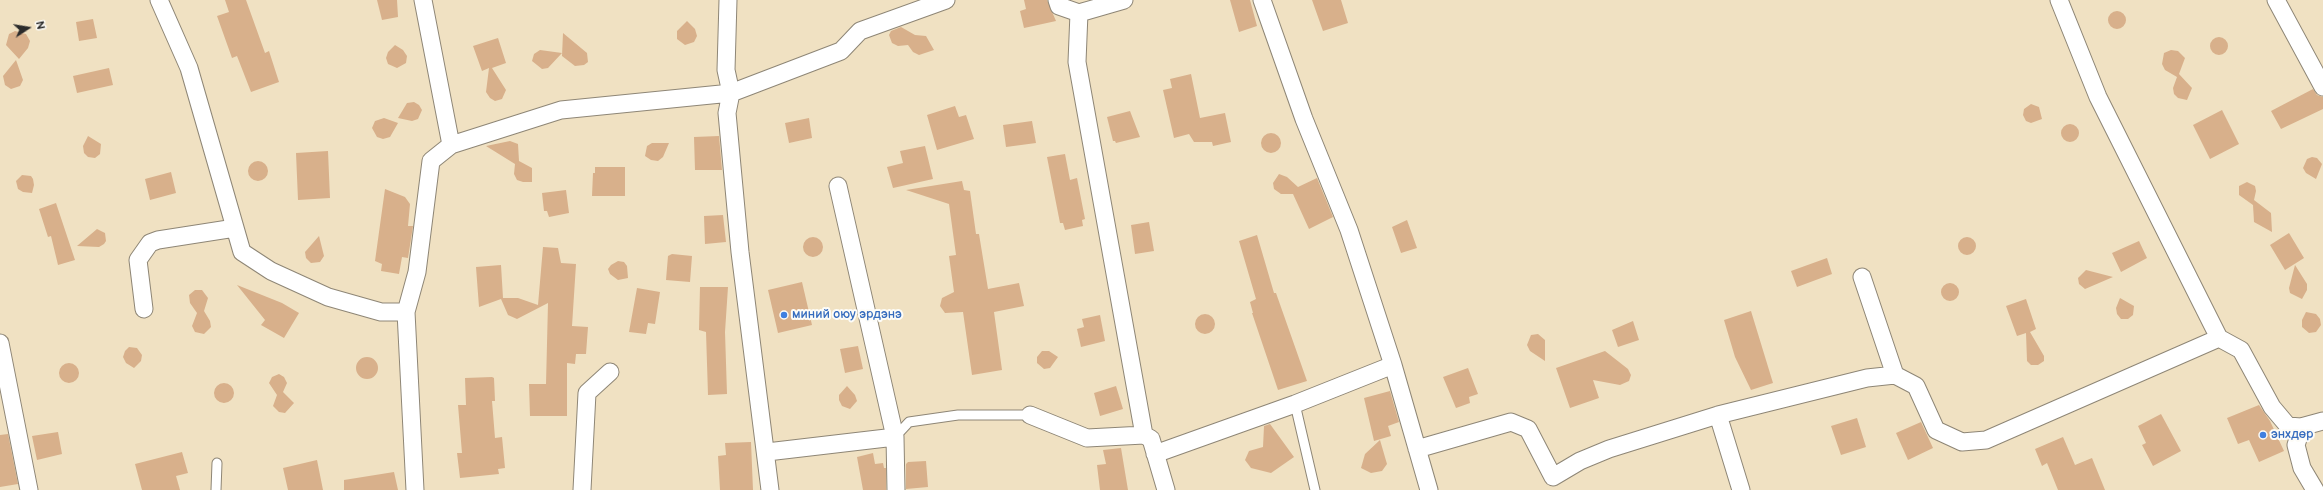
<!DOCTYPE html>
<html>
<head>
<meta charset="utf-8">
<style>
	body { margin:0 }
	#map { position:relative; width:2323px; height:490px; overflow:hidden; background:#f0e1c2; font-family:"Balsamiq Sans",sans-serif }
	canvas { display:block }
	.north { position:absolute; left:8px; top:8px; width:40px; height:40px; -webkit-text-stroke:3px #fdfcf7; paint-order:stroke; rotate:78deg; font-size:11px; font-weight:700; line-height:16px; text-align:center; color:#2b2b2b }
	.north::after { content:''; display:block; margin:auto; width:14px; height:18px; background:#2b2b2b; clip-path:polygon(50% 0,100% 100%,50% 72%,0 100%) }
</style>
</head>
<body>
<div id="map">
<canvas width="2323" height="490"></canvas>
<div class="north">N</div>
</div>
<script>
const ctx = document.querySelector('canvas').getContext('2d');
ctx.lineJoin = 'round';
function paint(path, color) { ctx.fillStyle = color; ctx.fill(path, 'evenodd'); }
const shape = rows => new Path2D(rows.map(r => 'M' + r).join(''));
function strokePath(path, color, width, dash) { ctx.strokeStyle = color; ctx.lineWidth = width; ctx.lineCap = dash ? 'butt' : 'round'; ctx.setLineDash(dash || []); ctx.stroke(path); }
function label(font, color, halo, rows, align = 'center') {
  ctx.font = font + ' "Balsamiq Sans",sans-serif'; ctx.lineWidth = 4; ctx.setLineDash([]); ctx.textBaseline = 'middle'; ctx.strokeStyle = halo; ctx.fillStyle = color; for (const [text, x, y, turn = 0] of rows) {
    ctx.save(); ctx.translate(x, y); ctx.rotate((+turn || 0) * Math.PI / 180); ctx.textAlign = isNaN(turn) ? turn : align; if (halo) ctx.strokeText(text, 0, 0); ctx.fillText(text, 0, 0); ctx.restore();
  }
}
const building = shape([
	[225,0,246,0,265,53,269,51,279,82,251,92,237,56,232,58,217,16,229,12],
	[377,0,397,0,398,17,382,20],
	[1024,0,1047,0,1056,21,1024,28,1020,11,1026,9],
	[1230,0,1250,0,1257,26,1239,32],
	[1312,0,1341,0,1348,23,1323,31],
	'2108 20a9 9 0 1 1 18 0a9 9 0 1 1-18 0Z',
	[93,19,97,38,79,41,76,22],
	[687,21,695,29,697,36,694,42,685,45,677,39,677,31],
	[901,27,915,35,926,36,934,50,919,55,913,52,908,45,898,46,892,43,889,35,891,31],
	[15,31,26,34,30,41,28,48,19,59,6,45,9,34],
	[563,33,587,53,588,62,584,65,575,66,562,56],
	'2210 46a9 9 0 1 1 18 0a9 9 0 1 1-18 0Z',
	[498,38,506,63,492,68,506,90,502,99,495,101,490,98,486,92,489,68,482,71,473,46],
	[395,45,403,50,407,56,406,63,397,68,388,64,386,58,388,52],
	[540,50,562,53,548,68,542,69,532,61,534,54],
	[2171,50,2178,51,2185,58,2179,74,2192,88,2187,100,2178,98,2174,94,2173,88,2177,77,2165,70,2162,64,2164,53],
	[16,60,23,80,20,86,11,89,5,85,3,76],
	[109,68,113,85,77,93,73,76],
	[1191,74,1200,118,1225,113,1231,142,1213,146,1212,142,1194,142,1189,134,1174,138,1163,90,1172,88,1170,79],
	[2313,89,2317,95,2323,97,2323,109,2281,129,2271,111],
	[414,102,419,105,422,110,418,119,412,121,398,118,407,103],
	[2031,104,2039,107,2042,119,2031,123,2026,121,2023,115,2024,109],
	[955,106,959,117,966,115,974,139,937,150,927,115],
	[2222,110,2239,144,2210,159,2193,125],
	[1130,111,1140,137,1116,143,1115,141,1113,141,1107,117],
	[384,118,398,123,390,137,383,139,377,137,372,128,375,121],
	[809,118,812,138,789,143,785,123],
	[1032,121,1036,143,1006,147,1003,125],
	'2061 133a9 9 0 1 1 18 0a9 9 0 1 1-18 0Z',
	'1261 143a10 10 0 1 1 20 0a10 10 0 1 1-20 0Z',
	[88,136,101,144,100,154,95,158,88,157,84,153,83,146],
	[719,136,722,170,695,170,694,137],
	[510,141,518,144,519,161,532,168,532,182,523,182,517,180,514,174,515,164,486,146],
	[652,143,669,143,663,157,658,161,651,160,645,156,647,146],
	[925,146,933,179,893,188,887,167,903,163,900,151],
	[328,151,330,198,298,200,296,153],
	[1065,154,1070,180,1077,178,1085,219,1082,220,1083,226,1065,230,1063,223,1060,223,1047,157],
	[2312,157,2317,158,2322,164,2316,179,2306,173,2303,168,2307,159],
	'248 171a10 10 0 1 1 20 0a10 10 0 1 1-20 0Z',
	[595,167,625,167,625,196,592,196,593,173,595,173],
	[171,172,176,193,150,200,145,179],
	[1279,174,1287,177,1298,187,1317,178,1333,217,1309,229,1293,194,1281,194,1274,189,1273,183],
	[22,175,31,176,33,179,34,185,32,193,23,192,18,189,16,181],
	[962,181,964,190,970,191,976,234,979,234,988,289,1019,283,1024,306,994,312,1002,370,972,375,963,312,945,313,940,306,942,298,954,292,949,256,956,255,949,204,906,190],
	[2247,182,2255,186,2256,191,2254,200,2271,213,2272,232,2254,222,2253,205,2239,195,2239,186],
	[385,189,405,197,410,204,408,226,413,226,408,258,402,257,399,274,381,271,382,264,375,261],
	[566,190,569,213,549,217,547,211,544,211,542,193],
	[56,203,75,260,58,265,51,236,48,237,39,209],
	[723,215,726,242,705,244,704,216],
	[1407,220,1417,248,1401,253,1392,227],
	[1149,222,1154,251,1135,254,1131,225],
	[97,229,105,233,106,241,104,244,99,247,77,246],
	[2289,233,2304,258,2285,270,2270,245],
	[1257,235,1274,293,1276,293,1307,381,1278,390,1252,313,1253,313,1250,302,1256,299,1239,241],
	[319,236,324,256,320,262,311,263,306,258,305,252],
	'1958 246a9 9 0 1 1 18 0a9 9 0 1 1-18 0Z',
	'803 247a10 10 0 1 1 20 0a10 10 0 1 1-20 0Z',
	[2139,241,2147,258,2121,272,2112,253],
	[543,247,558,248,561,263,576,264,572,326,588,327,586,354,576,354,575,364,567,363,567,416,530,416,529,384,546,384,548,303,517,319,508,315,501,299,479,307,476,267,501,265,503,298,518,298,538,305],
	[672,254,692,256,690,282,666,280,668,256],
	[1827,258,1832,274,1797,287,1791,271],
	[618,261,624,262,627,266,628,278,618,280,610,274,608,269,611,265],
	[2295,265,2307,284,2307,290,2302,299,2290,293,2289,288],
	[2086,270,2113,277,2085,289,2079,284,2078,278],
	[802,282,812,325,778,333,768,290],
	'1941 292a9 9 0 1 1 18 0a9 9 0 1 1-18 0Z',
	[237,285,282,303,299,313,284,338,261,325,265,320],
	[700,287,728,287,725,332,727,394,708,395,706,332,699,330],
	[637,288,660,292,655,324,648,323,646,334,629,332],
	[195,290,202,290,208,298,204,311,210,321,211,327,204,334,195,332,192,326,197,313,190,303,189,295],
	[2120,298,2134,306,2133,315,2128,319,2121,319,2117,314,2116,308],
	[2026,299,2036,329,2030,332,2044,356,2044,361,2038,365,2031,365,2027,361,2026,333,2017,336,2006,306],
	[1751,311,1773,383,1751,390,1735,357,1724,320],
	[2306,312,2316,314,2320,319,2321,325,2316,332,2309,333,2302,327,2302,320],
	'1195 324a10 10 0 1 1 20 0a10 10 0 1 1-20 0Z',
	[1100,315,1105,341,1081,347,1077,329,1084,327,1082,319],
	[1633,321,1639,340,1618,347,1612,330],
	[1538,334,1545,340,1545,361,1530,351,1527,345,1531,335],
	[858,346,863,369,845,373,840,349],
	[129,347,137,348,142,355,141,361,134,368,126,363,123,357,125,351],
	[1042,351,1049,351,1058,357,1050,368,1044,369,1037,363,1037,357],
	[1605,351,1628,369,1631,375,1629,381,1620,385,1593,380,1599,398,1570,408,1556,368],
	'356 368a11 11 0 1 1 22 0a11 11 0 1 1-22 0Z',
	'59 373a10 10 0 1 1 20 0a10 10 0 1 1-20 0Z',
	[1468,368,1478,394,1469,397,1470,403,1456,408,1443,377],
	[279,374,284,377,287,383,283,392,294,403,285,413,279,412,273,406,277,395,269,383,272,377],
	[492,377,494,378,495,401,492,401,495,438,502,437,505,468,498,469,499,474,460,478,457,453,462,453,458,405,466,405,465,378],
	'214 393a10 10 0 1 1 20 0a10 10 0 1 1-20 0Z',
	[847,386,855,395,857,401,850,409,842,406,839,400,839,395],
	[1116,386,1123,409,1100,416,1094,393],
	[1390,391,1399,422,1388,426,1391,436,1374,441,1364,398],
	[2259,405,2270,421,2284,451,2259,462,2249,440,2238,444,2227,418],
	[2161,414,2181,451,2153,466,2142,445,2146,443,2138,426],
	[1857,418,1866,447,1841,455,1831,426],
	[1921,422,1933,448,1908,460,1896,433],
	[1270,424,1294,457,1271,473,1251,468,1245,460,1249,451,1263,447,1264,426],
	[58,432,62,454,37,460,32,436],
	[8,434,18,484,0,487,0,435],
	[2063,437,2075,465,2092,458,2105,490,2058,490,2047,463,2042,466,2035,449],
	[1380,440,1387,464,1382,471,1371,473,1361,468,1365,454],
	[751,442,753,490,720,490,718,456,726,455,725,443],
	[1121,448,1128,490,1100,490,1097,465,1106,464,1103,450],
	[182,452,188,473,176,476,180,490,142,490,135,464],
	[873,453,875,464,883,463,884,468,886,468,886,490,863,490,857,457],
	[317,460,323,490,288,490,283,468],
	[926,461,928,487,906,489,906,464,908,462],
	[394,472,398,490,344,490,344,480]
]);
const service = shape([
	[1295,404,1315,490],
	[895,437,909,422,958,415,1030,415],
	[216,490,217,463]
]);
const minor = shape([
	[159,0,189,68,242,252,271,271,328,297,381,312,406,312],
	[728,0,726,70,731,93,727,113,740,252,770,490],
	[1057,0,1059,6,1079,13,1077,62,1144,435,1151,439,1166,490],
	[1262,0,1304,119,1349,230,1393,365,1429,490],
	[2059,0,2098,97,2219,338,2241,350,2272,407,2288,426,2301,427,2323,421],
	[2276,0,2323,87],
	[1079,13,1124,0],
	[451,145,561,110,731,93,841,51,860,31,946,0],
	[838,186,895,437,896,490],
	[1862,277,1895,375],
	[144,309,138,260,150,243,158,240,235,228],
	[0,343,29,490],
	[1030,415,1087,438,1144,435],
	[1718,415,1741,490],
	[2302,427,2296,445,2302,468,2315,490],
	[1417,449,1511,422,1528,429,1553,477,1580,461,1609,449,1718,415,1867,378,1895,375,1916,386,1936,430,1962,442,1986,440,2219,338],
	[767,452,895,437],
	[1155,454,1295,404,1393,365],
	[415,490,406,312,417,272,431,161,451,145,423,0],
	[582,490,587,393,610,372]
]);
const markers = [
	[784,315,4,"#3f7fe0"],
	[2263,435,4,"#3f7fe0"]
];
const shopNames = [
	["миний оюу эрдэнэ",792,315],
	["энхдөр",2271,435]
];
paint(building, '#d8b08b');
strokePath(service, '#8e8676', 11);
strokePath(minor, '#8e8676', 19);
strokePath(service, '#fff', 9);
strokePath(minor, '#fff', 17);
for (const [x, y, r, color] of markers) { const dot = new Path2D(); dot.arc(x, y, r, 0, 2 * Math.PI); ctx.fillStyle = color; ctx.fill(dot); strokePath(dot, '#fdfcf7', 1.5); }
label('13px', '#366cbe', '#fdfcf7', shopNames, 'left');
</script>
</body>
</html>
